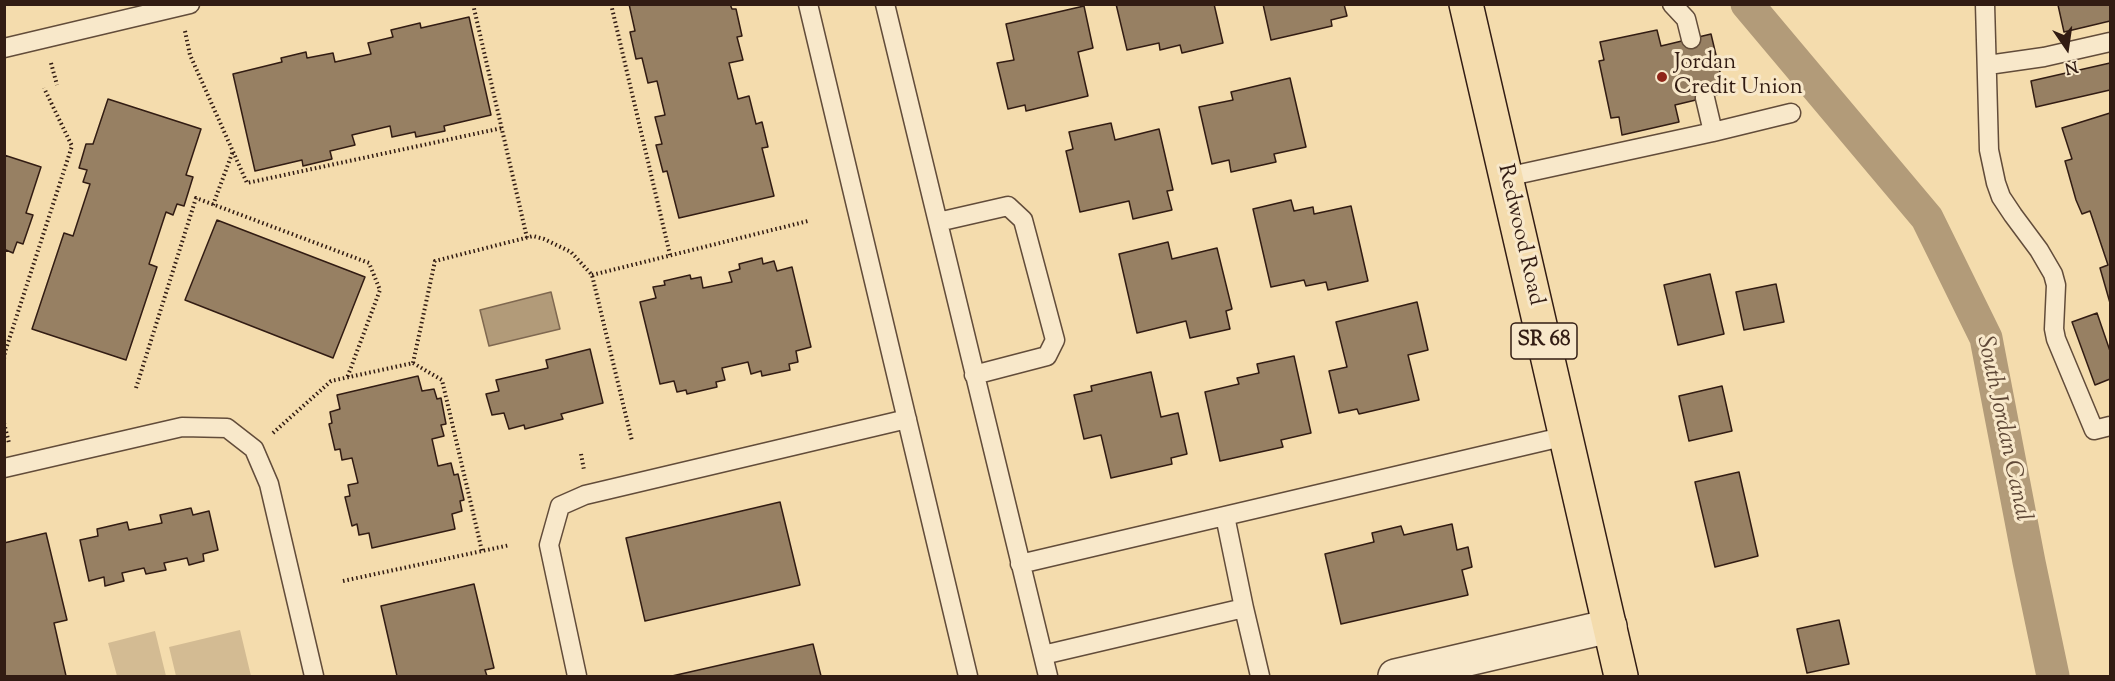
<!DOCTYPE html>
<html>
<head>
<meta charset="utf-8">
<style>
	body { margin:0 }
	#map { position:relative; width:2115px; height:681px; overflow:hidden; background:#f4dcad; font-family:"Sorts Mill Goudy",serif }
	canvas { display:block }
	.frame { position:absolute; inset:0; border:6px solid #321c13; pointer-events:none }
	.north { position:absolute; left:2037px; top:18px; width:60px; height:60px; -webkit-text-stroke:4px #f8e8ca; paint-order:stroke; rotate:167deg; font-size:16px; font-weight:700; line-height:24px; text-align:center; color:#321c13 }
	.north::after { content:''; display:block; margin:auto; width:21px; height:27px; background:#321c13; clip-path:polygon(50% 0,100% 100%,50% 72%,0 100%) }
</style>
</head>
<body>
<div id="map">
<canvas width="2115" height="681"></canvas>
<div class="frame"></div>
<div class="north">N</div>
</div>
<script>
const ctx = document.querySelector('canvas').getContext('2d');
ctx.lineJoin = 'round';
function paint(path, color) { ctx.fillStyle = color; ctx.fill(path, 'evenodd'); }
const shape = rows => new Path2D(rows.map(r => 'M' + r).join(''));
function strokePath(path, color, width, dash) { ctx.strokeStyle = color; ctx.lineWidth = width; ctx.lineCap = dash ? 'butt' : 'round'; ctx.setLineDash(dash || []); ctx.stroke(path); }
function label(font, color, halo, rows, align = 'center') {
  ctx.font = font + ' "Sorts Mill Goudy",serif'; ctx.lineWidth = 6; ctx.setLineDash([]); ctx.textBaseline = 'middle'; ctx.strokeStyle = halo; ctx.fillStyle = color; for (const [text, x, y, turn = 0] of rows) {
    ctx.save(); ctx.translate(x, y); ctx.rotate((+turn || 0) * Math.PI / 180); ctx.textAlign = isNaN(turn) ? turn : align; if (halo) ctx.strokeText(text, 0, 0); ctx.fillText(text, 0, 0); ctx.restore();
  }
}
const green = shape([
	[240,630,251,676,176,676,169,647],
	[155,631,166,676,117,676,108,643]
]);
const water = shape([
	[551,292,560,329,489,346,480,310,551,292]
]);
const canal = shape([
	[1747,4,1927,218,1986,338,2029,562,2053,676]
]);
const building = shape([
	[629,4,730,4,732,9,736,9,742,36,737,37,743,60,729,63,738,99,749,96,756,124,762,122,768,147,762,148,774,196,679,218,667,171,663,172,656,145,662,144,655,117,665,115,657,81,648,83,642,58,636,59,630,32,635,31,629,4],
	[1116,4,1214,4,1223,43,1182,53,1180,45,1160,50,1159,43,1127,50,1116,4],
	[1263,4,1344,4,1347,16,1331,20,1332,26,1271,40,1263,4],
	[2110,4,2110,21,2064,32,2058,5,2110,4],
	[1084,6,1093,48,1078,52,1088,96,1026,111,1025,105,1008,109,997,63,1014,60,1006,24,1084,6],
	[469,17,491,115,444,126,445,131,416,137,415,132,392,137,390,126,352,135,355,145,330,151,332,159,303,166,302,160,255,171,233,74,282,62,281,58,306,52,307,58,333,53,335,62,371,54,368,43,393,37,391,30,420,23,421,28,469,17],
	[1657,30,1661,46,1711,34,1725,93,1675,105,1679,122,1622,135,1619,117,1611,118,1599,61,1604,60,1600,42,1657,30],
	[2110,63,2110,90,2036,107,2031,81,2110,63],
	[1290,78,1306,147,1274,154,1276,162,1231,172,1229,160,1212,164,1199,107,1233,100,1231,92,1290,78],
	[108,99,201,129,186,175,193,177,184,206,177,204,173,215,166,212,149,264,157,267,126,360,32,329,64,233,73,236,90,184,83,182,87,170,79,168,86,144,93,144,108,99],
	[2110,113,2110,303,2100,268,2108,265,2090,211,2082,214,2076,200,2065,161,2072,159,2062,128,2110,113],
	[1111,123,1115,140,1159,129,1173,190,1167,191,1172,210,1133,219,1129,201,1080,212,1066,151,1073,149,1069,132,1111,123],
	[4,155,41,167,26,213,33,215,23,244,17,242,13,253,6,250,4,254,4,155],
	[1291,200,1294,211,1313,207,1314,214,1351,206,1368,281,1328,290,1326,282,1306,286,1304,280,1271,287,1253,209,1291,200],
	[217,220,365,277,333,358,185,300,217,220],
	[1168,242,1172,259,1217,248,1232,309,1226,311,1230,329,1190,338,1186,321,1137,333,1119,254,1168,242],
	[762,258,763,264,774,261,777,271,792,267,811,347,796,351,798,362,789,364,790,370,762,376,761,371,751,374,748,362,722,368,725,380,716,382,717,387,687,394,686,390,677,392,674,381,660,384,640,302,656,298,653,287,665,285,664,281,690,275,691,279,701,277,703,288,732,282,729,272,740,269,739,264,762,258],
	[1710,274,1724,334,1678,345,1664,285,1710,274],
	[1776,284,1784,322,1744,330,1736,292,1776,284],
	[1417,302,1428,350,1408,355,1419,400,1359,414,1357,409,1339,413,1329,371,1347,367,1336,322,1417,302],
	[2097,313,2110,351,2110,379,2095,385,2072,322,2097,313],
	[590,349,603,403,561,414,563,419,525,429,524,425,509,429,504,413,492,415,486,394,499,391,496,380,548,368,546,360,590,349],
	[1294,356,1311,433,1281,440,1283,447,1220,461,1205,392,1239,384,1237,378,1259,373,1257,364,1294,356],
	[1151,372,1161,417,1178,413,1187,454,1171,458,1172,464,1111,478,1101,435,1084,439,1074,395,1092,391,1091,386,1151,372],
	[418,376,422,391,434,389,437,399,441,398,446,424,441,425,444,436,432,439,438,466,451,463,454,475,458,474,464,500,460,501,462,511,452,514,455,529,372,548,369,533,359,535,357,524,352,526,345,497,350,496,348,485,358,483,352,458,342,460,340,449,335,450,329,424,332,423,330,412,340,409,337,395,418,376],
	[1722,386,1732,431,1689,441,1679,396,1722,386],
	[1739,472,1758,556,1715,567,1695,482,1739,472],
	[780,502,800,585,645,621,626,538,780,502],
	[191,508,193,515,209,511,218,550,203,554,204,561,189,565,187,558,164,563,166,570,146,574,144,568,122,573,124,581,105,586,104,577,89,581,80,540,98,536,97,529,127,522,129,530,162,523,160,515,191,508],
	[1452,524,1457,550,1468,547,1472,567,1462,570,1468,595,1341,624,1325,554,1374,542,1372,533,1401,526,1404,535,1452,524],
	[46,533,67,620,54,623,66,676,4,676,4,543,46,533],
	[474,584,494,668,485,670,487,676,397,676,381,606,474,584],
	[1839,620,1849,664,1807,673,1797,629,1839,620],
	[813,644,821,676,672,676,813,644]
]);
const path = shape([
	[473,4,527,238],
	[611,4,670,255],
	[185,31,190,55,247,183,502,128],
	[51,63,57,85],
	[213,205,233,151],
	[592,275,808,221],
	[4,359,5,352,72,146,44,88],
	[413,363,435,261,533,236,544,239,571,252,592,275,632,441],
	[136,388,196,198,369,263,380,290,347,378],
	[4,423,9,443],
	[273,433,331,381,413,363,442,380,482,551],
	[581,454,584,470],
	[343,581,510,545]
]);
const lane = shape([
	[808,4,968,676],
	[885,4,1048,676],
	[1672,4,1686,19,1691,39],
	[1985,4,1989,150,1996,183,2001,197,2013,215,2039,250,2053,274,2056,285,2054,329,2056,339,2094,430,2110,426],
	[4,48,190,4],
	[1988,65,2044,57,2110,42],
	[1713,132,1791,113],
	[1506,177,1713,132,1705,98],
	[938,222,1008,206,1023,220,1055,340,1047,356,974,375],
	[4,468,182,427,227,428,254,449,269,484,314,676],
	[1020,564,1566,436],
	[1244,608,1260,676],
	[1043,655,1244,608,1225,516],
	[577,676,549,545,560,506,585,495,907,419]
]);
const street = shape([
	[1395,676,1610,626]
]);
const primary = shape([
	[1466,4,1621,676]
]);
const markers = [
	[1662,77,6,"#8f2418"]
];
const shields = [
	[1544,341,66]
];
const shieldNames = [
	["SR 68",1544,341]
];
const poiNames = [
	["Jordan",1674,64],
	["Credit Union",1674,89]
];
const streetNames = [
	["Redwood Road",1519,235,77]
];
const waterNames = [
	["South Jordan Canal",2002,429,78]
];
paint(green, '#d3bb93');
paint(water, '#b29b79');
strokePath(water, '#7f6850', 1.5);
strokePath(canal, '#b29b79', 33);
paint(building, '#978063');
strokePath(building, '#321c13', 1.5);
strokePath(lane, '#624c3a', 21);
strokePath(street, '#624c3a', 36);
strokePath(primary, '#321c13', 36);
strokePath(path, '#321c13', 4, [1.5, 3]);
strokePath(lane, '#f8e8ca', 18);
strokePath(street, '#f8e8ca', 33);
strokePath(primary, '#f4dcad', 33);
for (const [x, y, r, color] of markers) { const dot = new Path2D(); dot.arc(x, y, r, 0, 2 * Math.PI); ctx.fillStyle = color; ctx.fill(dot); strokePath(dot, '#f8e8ca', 2); }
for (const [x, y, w] of shields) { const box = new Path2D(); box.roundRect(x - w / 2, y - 18, w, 36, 4.5); ctx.fillStyle = '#f8e8ca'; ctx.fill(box); strokePath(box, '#321c13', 1.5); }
label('bold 21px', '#321c13', null, shieldNames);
label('22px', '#321c13', '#f8e8ca', poiNames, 'left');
label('22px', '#321c13', '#f8e8ca', streetNames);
label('italic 24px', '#5f4837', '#f8e8ca', waterNames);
</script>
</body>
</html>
